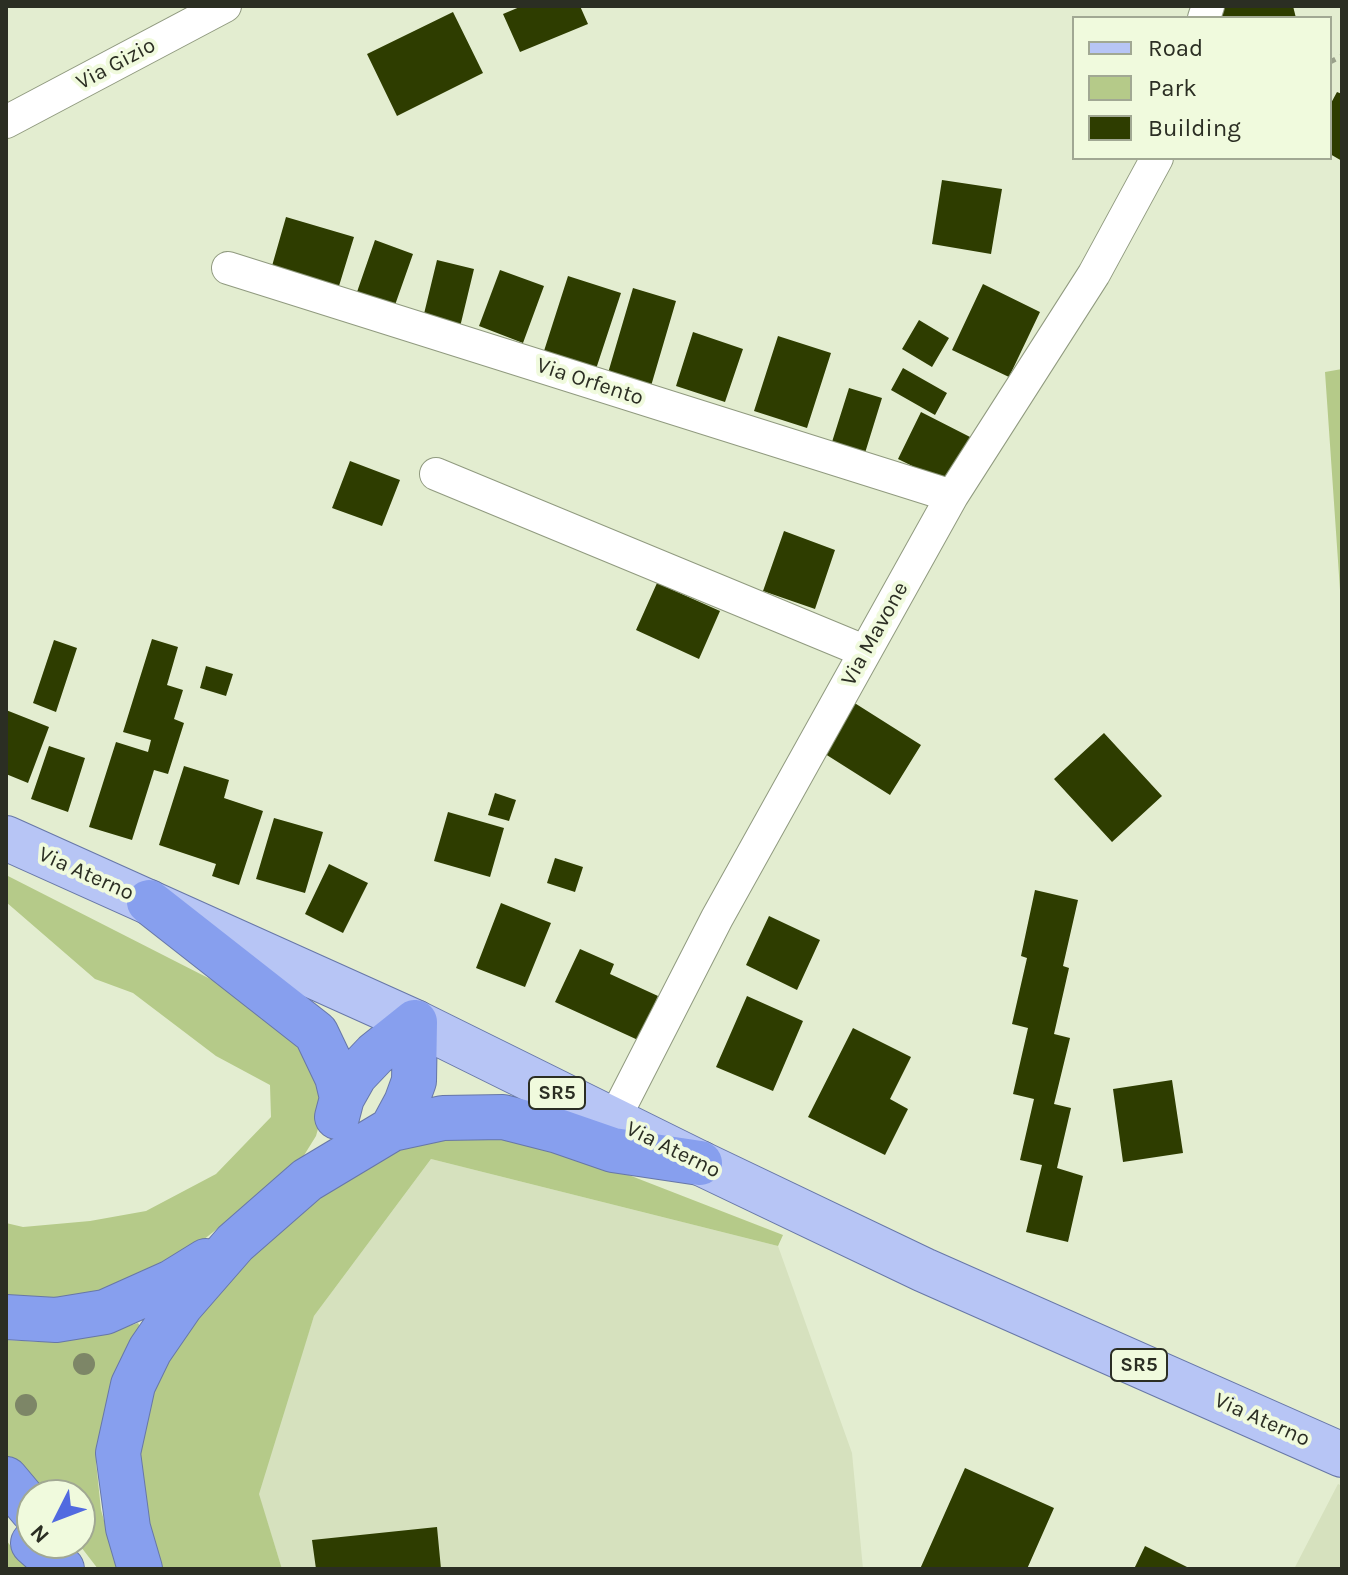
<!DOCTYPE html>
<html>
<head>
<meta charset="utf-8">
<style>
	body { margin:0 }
	#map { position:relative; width:1348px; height:1575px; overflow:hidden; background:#e3edd0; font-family:Karla,sans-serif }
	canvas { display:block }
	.frame { position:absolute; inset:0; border:8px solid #2b2e23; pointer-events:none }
	.legend { position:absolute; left:1072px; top:16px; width:260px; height:144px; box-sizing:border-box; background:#f0fadd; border:2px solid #a1a893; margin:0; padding:10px 14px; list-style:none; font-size:24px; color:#2b2e23 }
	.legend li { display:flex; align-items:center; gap:16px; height:40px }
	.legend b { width:40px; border:2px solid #a1a893 }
	.north { position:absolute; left:16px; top:1479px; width:80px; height:80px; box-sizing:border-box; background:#f0fadd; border:2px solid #a1a893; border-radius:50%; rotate:228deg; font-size:22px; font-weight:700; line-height:32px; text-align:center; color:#2b2e23 }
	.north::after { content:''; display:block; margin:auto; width:28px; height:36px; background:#516ae0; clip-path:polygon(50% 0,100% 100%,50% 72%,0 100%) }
</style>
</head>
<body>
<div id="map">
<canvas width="1348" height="1575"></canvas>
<div class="frame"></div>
<ul class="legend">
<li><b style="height:10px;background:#b7c5f5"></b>Road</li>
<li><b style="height:22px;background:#b5ca89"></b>Park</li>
<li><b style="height:22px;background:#2e3d00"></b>Building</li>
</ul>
<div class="north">N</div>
</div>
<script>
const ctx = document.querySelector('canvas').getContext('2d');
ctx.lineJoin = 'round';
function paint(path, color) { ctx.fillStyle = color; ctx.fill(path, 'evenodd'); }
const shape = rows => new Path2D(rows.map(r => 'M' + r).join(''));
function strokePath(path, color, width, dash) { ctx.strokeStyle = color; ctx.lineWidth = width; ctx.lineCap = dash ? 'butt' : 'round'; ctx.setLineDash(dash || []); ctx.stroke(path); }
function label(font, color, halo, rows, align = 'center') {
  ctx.font = font + ' Karla,sans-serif'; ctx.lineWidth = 8; ctx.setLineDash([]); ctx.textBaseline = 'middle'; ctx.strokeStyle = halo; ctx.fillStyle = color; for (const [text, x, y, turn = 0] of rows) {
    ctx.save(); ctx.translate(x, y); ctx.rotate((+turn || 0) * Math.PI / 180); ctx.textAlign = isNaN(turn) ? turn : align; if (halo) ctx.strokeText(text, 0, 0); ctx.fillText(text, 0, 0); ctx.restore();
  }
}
const built = shape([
	[431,1159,778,1246,852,1453,863,1569,282,1569,257,1490,314,1316],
	[1338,1484,1342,1486,1342,1569,1294,1569]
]);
const green = shape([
	[1342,369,1342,619,1325,372],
	[6,875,222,985,309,1050,324,1107,316,1136,298,1165,160,1274,113,1296,6,1303,6,1223,23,1227,90,1221,146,1211,216,1174,271,1117,270,1085,216,1056,133,993,95,979,6,902],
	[490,1135,621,1172,783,1235,778,1246,431,1159,314,1316,259,1494,282,1569,158,1569,132,1456,163,1354,210,1294,290,1221,361,1163,420,1137],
	[138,1323,143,1330,120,1364,104,1416,96,1462,101,1510,118,1569,98,1569,78,1543,80,1543,80,1495,39,1495,6,1454,6,1340,43,1342,104,1334],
	[6,1540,24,1563,29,1569,6,1569]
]);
const building = shape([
	[522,6,580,6,588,24,520,52,503,14],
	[1229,6,1293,6,1296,18,1221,18,1219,8],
	[453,12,483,73,397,116,367,54],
	[1337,92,1342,94,1342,161,1330,154,1330,105],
	[942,180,1002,189,991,254,932,244],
	[286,217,354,237,339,286,272,266],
	[375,240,413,254,395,305,357,292],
	[437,260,474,269,460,327,423,318],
	[500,270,544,286,523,343,479,326],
	[568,276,621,293,596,369,544,351],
	[983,284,1040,312,1009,377,952,350],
	[633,288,676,301,651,386,608,373],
	[919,320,949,338,932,367,902,349],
	[693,332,743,349,725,402,676,386],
	[778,336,831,353,807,428,754,411],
	[903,368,947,393,935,415,891,390],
	[849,388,882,398,865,453,832,442],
	[921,412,972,438,949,484,898,459],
	[350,461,400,480,382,526,332,508],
	[784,531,835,550,815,609,763,591],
	[657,583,720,611,699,659,636,630],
	[152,639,178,647,167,685,183,690,174,719,184,723,168,774,154,770,132,840,89,827,116,742,148,752,151,740,123,732],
	[54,640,77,648,56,712,33,703],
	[206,666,233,674,226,696,200,688],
	[853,702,921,745,890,795,822,752],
	[6,710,49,727,28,783,6,774],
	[1104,733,1162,796,1112,842,1054,779],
	[49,746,85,758,68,812,31,799],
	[184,766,229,780,224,798,263,811,239,885,212,876,216,864,159,845],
	[495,793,516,800,509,821,488,815],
	[448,812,504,828,490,877,434,861],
	[274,818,323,832,305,893,256,879],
	[555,858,583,867,575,892,547,883],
	[329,864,368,883,343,933,305,914],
	[1035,890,1078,900,1063,966,1069,968,1054,1034,1070,1038,1054,1104,1071,1108,1057,1168,1083,1176,1068,1242,1026,1232,1042,1165,1020,1160,1034,1099,1013,1094,1028,1028,1012,1024,1027,958,1021,956],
	[501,903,551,923,525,987,476,968],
	[769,916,820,940,797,990,746,965],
	[580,949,614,964,610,974,658,996,638,1040,555,1002],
	[747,996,803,1021,773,1091,716,1067],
	[853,1028,911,1057,890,1099,908,1109,885,1155,808,1117],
	[1172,1080,1183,1153,1123,1162,1113,1089],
	[965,1468,1054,1508,1027,1569,920,1569],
	[437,1527,441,1569,316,1569,312,1540],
	[1145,1546,1191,1569,1134,1569]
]);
const path = shape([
	[1330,62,1342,56]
]);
const street = shape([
	[1204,18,1208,6],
	[6,122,225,6],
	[228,268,952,496],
	[436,474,864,651],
	[613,1121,717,918,952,496,1094,274,1157,158]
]);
const primary = shape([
	[6,838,415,1022,700,1163,924,1270,1342,1455]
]);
const highway = shape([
	[149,902,316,1033,337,1077,342,1098],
	[337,1117,342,1098,355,1075,375,1054,415,1022],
	[392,1129,406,1103,414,1081,415,1022],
	[6,1317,56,1320,105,1312,172,1282,206,1261],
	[6,1479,32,1510],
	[33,1543,62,1569],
	[140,1569,128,1528,118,1453,133,1385,150,1350,181,1305,235,1243,307,1180,392,1129,443,1118,503,1117,558,1131,613,1150,700,1163]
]);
const trees = [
	[84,1364],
	[26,1405]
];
const shields = [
	[557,1093,56],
	[1139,1365,56]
];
const shieldNames = [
	["SR5",557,1093],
	["SR5",1139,1365]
];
const streetNames = [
	["Via Gizio",116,64,-28],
	["Via Orfento",590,382,18],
	["Via Mavone",875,634,-61],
	["Via Aterno",86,874,24],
	["Via Aterno",673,1150,26],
	["Via Aterno",1262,1420,24]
];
paint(built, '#d6e1be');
paint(green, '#b5ca89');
paint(building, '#2e3d00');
strokePath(street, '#909a7f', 34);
strokePath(primary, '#6777a7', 46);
strokePath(highway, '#6777a7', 46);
strokePath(path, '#9aa18b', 5, [6, 6]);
strokePath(street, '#fff', 32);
strokePath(primary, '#b7c5f5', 44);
strokePath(highway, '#879fee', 44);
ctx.fillStyle = '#7d8667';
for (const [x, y] of trees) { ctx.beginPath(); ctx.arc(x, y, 11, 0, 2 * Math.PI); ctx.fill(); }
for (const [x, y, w] of shields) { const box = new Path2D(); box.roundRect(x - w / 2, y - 16, w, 32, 6); ctx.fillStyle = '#f0fadd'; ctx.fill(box); strokePath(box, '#2b2e23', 2); }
label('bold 20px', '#2b2e23', null, shieldNames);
label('22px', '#2b2e23', '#f0fadd', streetNames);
</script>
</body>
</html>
